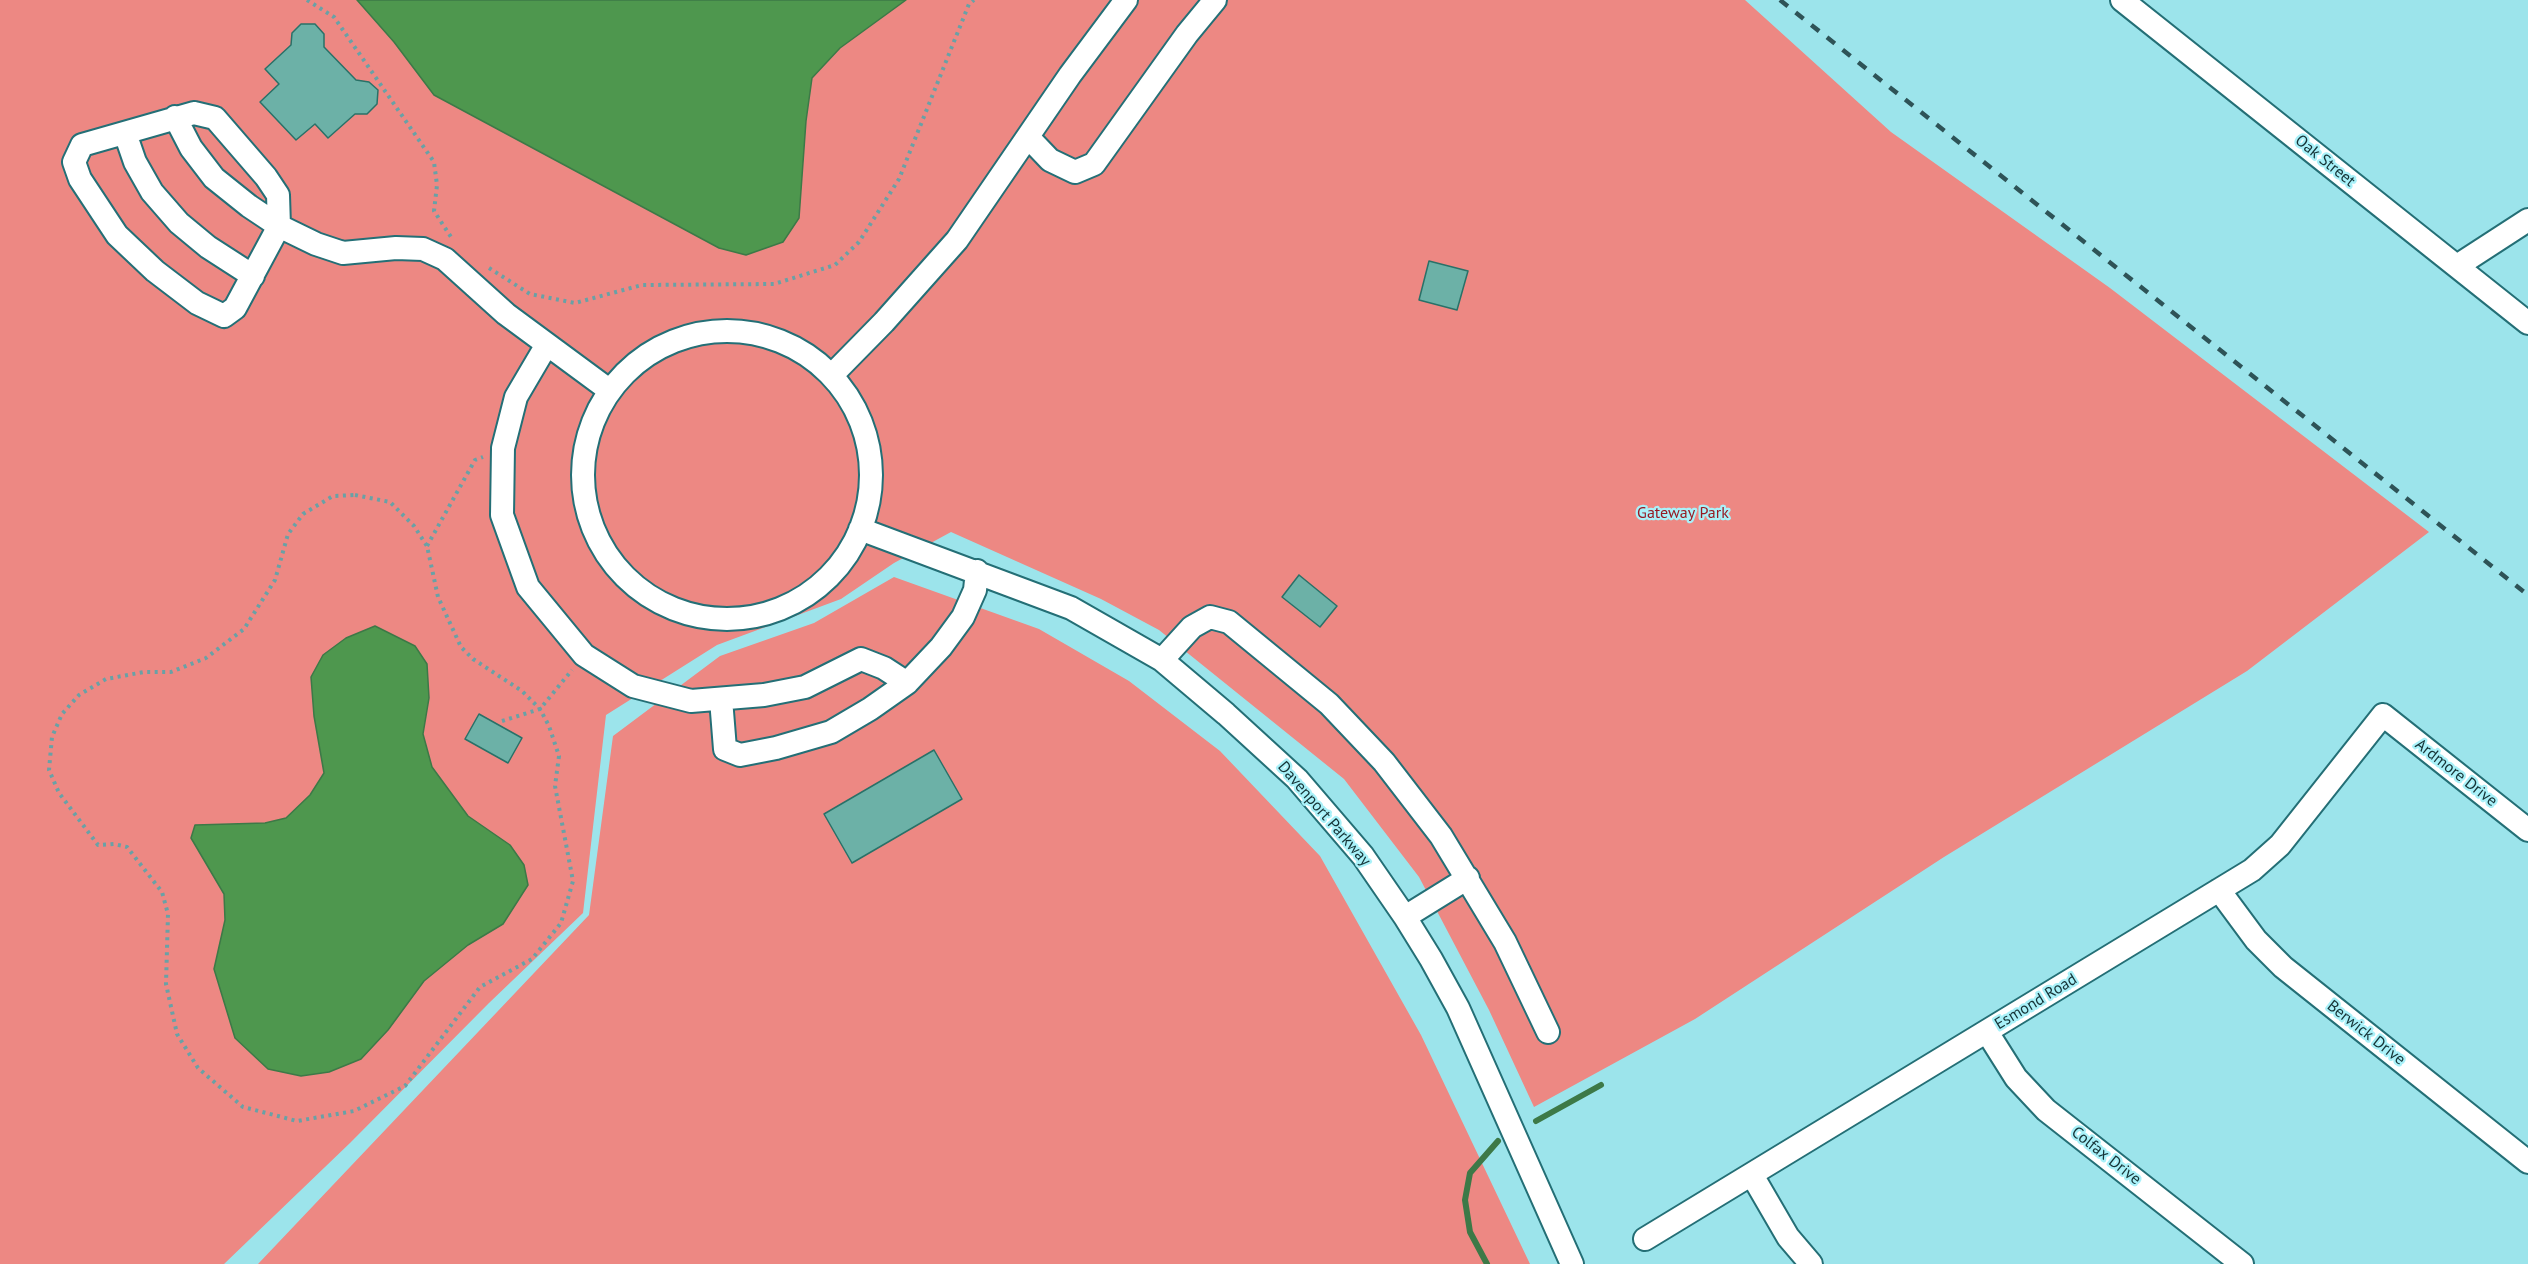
<!DOCTYPE html>
<html>
<head>
<meta charset="utf-8">
<style>
	body { margin:0 }
	canvas { display:block; background:#9ce4eb }
</style>
</head>
<body>
<canvas width="2528" height="1264"></canvas>
<script>
const ctx = document.querySelector('canvas').getContext('2d');
ctx.lineJoin = 'round';
function paint(path, color) { ctx.fillStyle = color; ctx.fill(path, 'evenodd'); }
const shape = rows => new Path2D(rows.map(r => 'M' + r).join(''));
function strokePath(path, color, width, dash) { ctx.strokeStyle = color; ctx.lineWidth = width; ctx.lineCap = dash ? 'butt' : 'round'; ctx.setLineDash(dash || []); ctx.stroke(path); }
function label(font, color, halo, rows, align = 'center') {
  ctx.font = font + ' "PT Sans",sans-serif'; ctx.lineWidth = 4.5; ctx.setLineDash([]); ctx.textBaseline = 'middle'; ctx.strokeStyle = halo; ctx.fillStyle = color; for (const [text, x, y, turn = 0] of rows) {
    ctx.save(); ctx.translate(x, y); ctx.rotate((+turn || 0) * Math.PI / 180); ctx.textAlign = isNaN(turn) ? turn : align; if (halo) ctx.strokeText(text, 0, 0); ctx.fillText(text, 0, 0); ctx.restore();
  }
}
const green = shape([
	[0,0,1745,0,1891,132,2110,288,2429,532,2247,671,1944,857,1695,1019,1534,1107,1489,1010,1419,877,1344,779,1159,630,1101,599,951,532,894,563,841,599,717,645,606,715,583,913,489,1003,350,1143,224,1264,0,1264],
	[894,577,1039,629,1129,681,1220,751,1320,856,1421,1035,1530,1264,258,1264,589,915,613,736,720,656,814,623]
]);
const water = shape([
	[357,0,906,0,840,48,812,78,806,121,799,218,783,242,746,255,719,248,434,95,394,42,357,0],
	[375,626,415,646,427,664,429,698,423,734,432,767,468,816,510,845,524,865,528,885,503,924,468,945,424,981,388,1030,361,1059,329,1072,301,1076,268,1069,235,1038,214,969,225,920,224,894,191,838,195,825,265,823,286,818,310,795,324,773,314,716,311,677,323,655,346,638,375,626]
]);
const stream = shape([
	[1536,1121,1601,1085],
	[1487,1264,1470,1232,1465,1200,1470,1173,1498,1141]
]);
const building = shape([
	[301,24,315,24,324,34,324,47,356,80,369,82,378,90,377,104,367,114,355,114,328,138,315,124,296,140,260,102,279,84,265,69,291,45,292,33,301,24],
	[1429,261,1468,271,1457,310,1419,300,1429,261],
	[1299,575,1337,606,1320,627,1282,597,1299,575],
	[479,714,522,738,508,763,465,739,479,714],
	[934,750,962,799,852,863,824,814,934,750]
]);
const path = shape([
	[307,0,334,17,434,162,437,185,434,211,453,240],
	[489,268,530,294,575,303,642,285,774,284,835,265,859,242,899,179,969,4,974,0],
	[355,495,390,502,414,526,427,546,438,597,461,647,473,659,522,691,540,709,549,726,559,756,555,786,573,881,561,923,532,959,480,987,405,1086,354,1111,297,1121,243,1107,198,1068,177,1034,166,984,168,914,162,892,127,847,114,844,98,845,59,793,49,770,52,737,62,714,79,695,106,679,144,672,171,672,206,658,244,629,275,580,288,534,303,514,333,496,355,495],
	[427,546,475,460,483,457],
	[502,721,540,709,572,670]
]);
const minor = shape([
	[2122,0,2528,323],
	[194,113,215,118,266,177,278,195,279,226,235,308,224,316,197,303,155,271,117,235,80,179,74,162,82,145,194,113],
	[175,117,191,148,214,178,249,206,279,226,316,244,343,253,396,248,423,249,445,259,506,314,609,390],
	[125,133,135,162,152,192,179,223,208,247,253,276],
	[1029,138,1050,160,1075,172,1094,164,1187,34,1215,0],
	[2457,266,2528,220],
	'583 475a144 144 0 1 1 288 0a144 144 0 1 1-288 0Z',
	[546,346,516,397,503,448,502,515,528,587,584,655,633,686,691,701,764,695,805,687,861,659,884,668,907,683,941,647,963,617,975,590,977,571],
	[832,375,884,322,957,240,1070,75,1126,0],
	[860,529,1071,608,1162,660,1226,714,1297,779,1363,856,1405,917,1431,959,1458,1008,1572,1264],
	[1162,660,1192,627,1210,617,1229,622,1329,704,1384,762,1441,836,1505,942,1548,1032],
	[721,699,725,749,740,755,776,748,831,732,870,709,907,683],
	[2219,890,2256,940,2283,967,2528,1162],
	[1405,917,1468,878],
	[1987,1032,2016,1078,2046,1110,2242,1264],
	[1752,1175,1788,1237,1811,1264],
	[1645,1239,2252,870,2280,845,2383,715,2528,830]
]);
const rail = shape([
	[1780,0,2528,595]
]);
const streetNames = [
	["Oak Street",2325,161,39],
	["Ardmore Drive",2456,773,38],
	["Davenport Parkway",1324,814,49],
	["Esmond Road",2036,1002,-31],
	["Berwick Drive",2366,1033,38],
	["Colfax Drive",2106,1156,38]
];
const parkNames = [
	["Gateway Park",1683,513]
];
paint(green, '#ed8883');
paint(water, '#4e974e');
strokePath(water, '#3d7947', 1.5);
strokePath(stream, '#3d7947', 6);
paint(building, '#6cb1a7');
strokePath(building, '#297168', 1.5);
strokePath(minor, '#246f76', 26);
strokePath(path, '#69a1a6', 4, [3, 4.5]);
strokePath(minor, '#fff', 22);
strokePath(rail, '#2e5357', 4.5, [10, 10]);
label('16px', '#153336', '#a9f1f9', streetNames);
label('16px', '#971a23', '#a9f1f9', parkNames);
</script>
</body>
</html>
